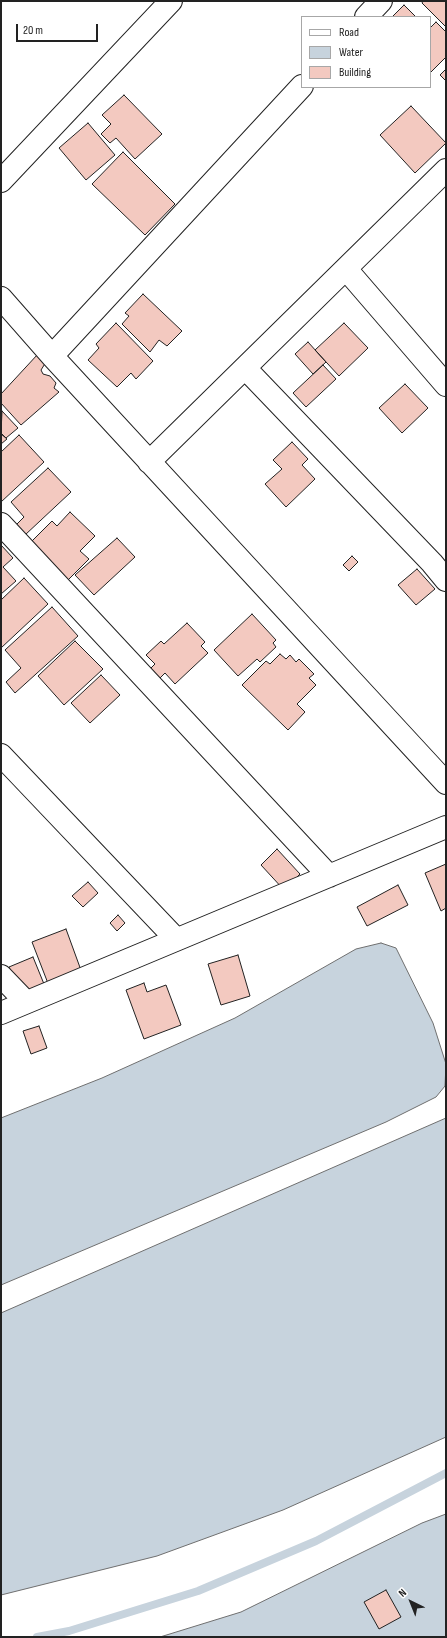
<!DOCTYPE html>
<html>
<head>
<meta charset="utf-8">
<style>
	body { margin:0 }
	#map { position:relative; width:447px; height:1638px; overflow:hidden; background:#fff; font-family:"Sofia Sans Condensed",sans-serif }
	canvas { display:block }
	.frame { position:absolute; inset:0; border:2px solid #222; pointer-events:none }
	.legend { position:absolute; left:301px; top:16px; width:130px; height:72px; box-sizing:border-box; background:#fff; border:1px solid #a7a7a7; margin:0; padding:5px 7px; list-style:none; font-size:12px; color:#222 }
	.legend li { display:flex; align-items:center; gap:8px; height:20px }
	.legend b { width:20px; border:1px solid #a7a7a7 }
	.north { position:absolute; left:391px; top:1582px; width:40px; height:40px; -webkit-text-stroke:3px #fff; paint-order:stroke; rotate:317deg; font-size:11px; font-weight:700; line-height:16px; text-align:center; color:#222 }
	.north::after { content:''; display:block; margin:auto; width:14px; height:18px; background:#222; clip-path:polygon(50% 0,100% 100%,50% 72%,0 100%) }
	.scale { position:absolute; left:16px; top:24px; width:82px; height:18px; box-sizing:border-box; border:2px solid #222; border-top:0; padding-left:5px; font-size:12px; line-height:14px; white-space:nowrap; color:#222; -webkit-text-stroke:3px #fff; paint-order:stroke }
</style>
</head>
<body>
<div id="map">
<canvas width="447" height="1638"></canvas>
<div class="frame"></div>
<ul class="legend">
<li><b style="height:5px;background:#fff"></b>Road</li>
<li><b style="height:11px;background:#c7d3dd"></b>Water</li>
<li><b style="height:11px;background:#f3c9c0"></b>Building</li>
</ul>
<div class="north">N</div>
<div class="scale">20 m</div>
</div>
<script>
const ctx = document.querySelector('canvas').getContext('2d');
ctx.lineJoin = 'round';
function paint(path, color) { ctx.fillStyle = color; ctx.fill(path, 'evenodd'); }
const shape = rows => new Path2D(rows.map(r => 'M' + r).join(''));
function strokePath(path, color, width, dash) { ctx.strokeStyle = color; ctx.lineWidth = width; ctx.lineCap = dash ? 'butt' : 'round'; ctx.setLineDash(dash || []); ctx.stroke(path); }
const water = shape([
	[381,943,396,948,433,1023,446,1064,445,1086,436,1097,386,1122,1,1285,1,1118,102,1078,235,1018,356,949,381,943],
	[446,1118,446,1437,283,1510,157,1556,1,1595,1,1313,446,1118],
	[446,1514,446,1637,160,1637,241,1612,422,1523,446,1514]
]);
const stream = shape([
	[37,1637,69,1631,198,1591,316,1541,446,1473]
]);
const building = shape([
	[423,1,446,1,446,27,422,3,423,1],
	[404,5,416,17,392,17,404,5],
	[436,22,446,32,446,57,430,73,430,28,436,22],
	[446,69,446,81,440,75,446,69],
	[124,95,162,134,135,159,116,138,110,143,101,134,111,124,102,115,124,95],
	[411,106,446,143,415,173,380,135,411,106],
	[88,123,115,155,86,180,59,148,88,123],
	[123,152,175,204,145,235,92,184,123,152],
	[143,294,182,331,167,346,159,340,150,352,122,324,129,316,125,313,143,294],
	[116,323,153,361,136,379,131,373,117,387,88,360,99,348,96,344,116,323],
	[344,323,368,348,339,376,315,350,344,323],
	[308,342,326,362,313,374,295,354,308,342],
	[38,354,46,362,41,370,43,374,50,376,56,383,54,388,59,392,21,425,1,403,1,394,38,354],
	[323,365,336,379,306,407,293,393,323,365],
	[405,384,428,408,402,433,379,408,405,384],
	[2,411,18,428,6,438,1,433,2,411],
	[1,434,7,439,1,444,1,434],
	[19,435,44,462,1,502,1,452,19,435],
	[292,442,308,459,302,465,315,479,286,507,265,484,282,469,273,460,292,442],
	[48,468,71,492,25,535,16,525,24,517,11,502,48,468],
	[70,512,95,536,80,551,89,559,67,581,30,543,52,521,57,526,70,512],
	[117,538,135,557,94,595,75,575,117,538],
	[1,545,13,558,3,567,16,581,1,594,1,545],
	[352,556,358,562,349,571,343,565,352,556],
	[417,569,435,589,416,605,398,585,417,569],
	[24,578,48,604,1,648,1,600,24,578],
	[52,607,78,636,15,693,6,682,21,668,5,650,52,607],
	[252,614,276,640,273,643,276,647,260,662,257,659,238,676,214,650,252,614],
	[187,623,205,642,201,646,208,653,175,684,165,673,159,679,150,669,155,664,146,655,161,641,164,644,187,623],
	[75,641,103,669,64,705,38,676,75,641],
	[280,654,286,659,290,655,296,662,299,659,314,674,309,678,316,685,297,704,305,712,288,730,242,685,266,661,270,664,280,654],
	[101,675,120,695,90,723,71,703,101,675],
	[277,849,300,874,284,890,261,865,277,849],
	[446,864,446,908,441,911,425,873,446,864],
	[88,882,98,893,83,907,72,896,88,882],
	[398,885,408,905,367,926,357,907,398,885],
	[118,915,125,923,117,931,110,923,118,915],
	[66,929,82,973,49,986,32,942,66,929],
	[238,955,250,996,221,1005,208,964,238,955],
	[33,957,44,984,20,993,9,967,33,957],
	[144,983,147,992,166,985,181,1025,144,1039,126,990,144,983],
	[39,1026,47,1048,31,1054,23,1031,39,1026],
	[386,1590,401,1617,379,1629,364,1602,386,1590]
]);
const minor = shape([
	[366,17,381,1],
	[1,181,171,1],
	[346,269,446,385],
	[1,298,52,356,446,783],
	[52,356,302,86],
	[245,368,432,563,446,580],
	[149,462,446,170],
	[1,524,329,876],
	[1,755,176,939],
	[1,976,26,1002],
	[1,1013,446,827]
]);
paint(water, '#c7d3dd');
strokePath(water, '#6f6f6f', 1);
strokePath(stream, '#c7d3dd', 8);
paint(building, '#f3c9c0');
strokePath(building, '#222', 1);
strokePath(minor, '#222', 24);
strokePath(minor, '#fff', 22);
</script>
</body>
</html>
